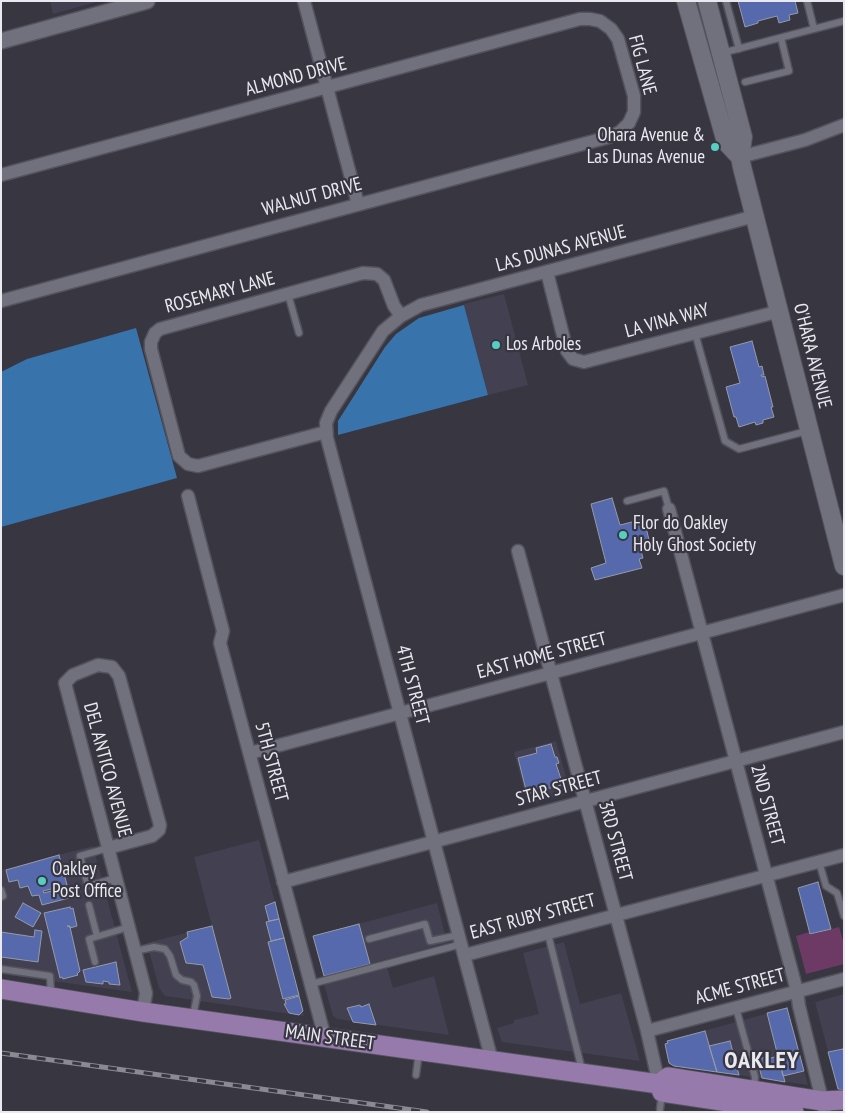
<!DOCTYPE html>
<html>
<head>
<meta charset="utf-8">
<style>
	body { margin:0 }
	#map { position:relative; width:845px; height:1113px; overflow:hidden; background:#373641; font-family:"PT Sans Narrow",sans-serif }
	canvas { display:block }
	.frame { position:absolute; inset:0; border:2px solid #eae9f0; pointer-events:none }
</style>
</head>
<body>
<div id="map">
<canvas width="845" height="1113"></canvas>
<div class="frame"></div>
</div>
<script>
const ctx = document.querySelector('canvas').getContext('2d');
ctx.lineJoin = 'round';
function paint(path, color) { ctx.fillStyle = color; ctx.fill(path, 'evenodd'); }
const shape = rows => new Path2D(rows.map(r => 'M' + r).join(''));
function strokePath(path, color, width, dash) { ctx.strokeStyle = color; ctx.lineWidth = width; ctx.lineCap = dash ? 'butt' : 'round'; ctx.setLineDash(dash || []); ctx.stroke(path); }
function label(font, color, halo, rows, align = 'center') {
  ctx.font = font + ' "PT Sans Narrow",sans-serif'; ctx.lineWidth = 4.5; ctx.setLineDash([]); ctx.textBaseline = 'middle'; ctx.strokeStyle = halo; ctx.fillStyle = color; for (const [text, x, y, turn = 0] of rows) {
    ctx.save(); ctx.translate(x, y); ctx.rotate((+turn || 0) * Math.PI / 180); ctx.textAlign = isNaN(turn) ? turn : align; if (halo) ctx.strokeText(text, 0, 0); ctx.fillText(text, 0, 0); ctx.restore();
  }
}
const built = shape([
	[50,1,100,1,53,14],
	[504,294,528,385,488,395,464,304],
	[556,741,570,791,568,794,528,805,514,752],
	[259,840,304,1016,165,996,159,988,147,943,212,926,194,857],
	[93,846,132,992,1,974,1,870],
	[437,903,447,943,324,976,313,936],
	[564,942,580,1004,621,993,640,1061,502,1042,497,1028,514,1023,514,1020,539,1014,523,953],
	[387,967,393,988,434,976,449,1035,337,1019,333,1016,324,984],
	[844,994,844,1090,838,1089,815,1002],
	[787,1008,808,1085,674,1066,669,1063,665,1044,668,1043,667,1041]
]);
const green = shape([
	[839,927,844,944,844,964,806,974,796,936,809,932,810,935]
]);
const water = shape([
	[464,305,488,395,338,435,338,421,385,347,396,334,419,318],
	[136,328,177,478,1,527,1,372,27,359]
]);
const building = shape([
	[738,1,795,1,798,13,789,15,790,20,779,23,777,16,758,21,758,23,745,27,738,1],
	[752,341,759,367,762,366,764,375,761,375,762,377,765,376,773,407,771,407,774,417,763,420,763,423,756,425,755,422,739,427,736,417,734,417,726,387,740,383,730,347,752,341],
	[612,498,620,525,644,519,650,544,640,547,643,558,639,559,642,568,595,580,591,568,606,563,591,504,612,498],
	[551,744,555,757,557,757,559,763,556,764,561,779,563,779,565,784,527,794,518,758,537,753,536,748,551,744],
	[59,855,67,885,43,891,44,893,66,887,69,898,42,905,39,895,32,896,28,886,20,888,18,880,9,882,6,870,59,855],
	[818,882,831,929,810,934,798,888,818,882],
	[275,902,279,919,269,921,265,906,275,902],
	[23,903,41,913,33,927,15,917,23,903],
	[70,907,71,909,73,908,77,926,70,928,70,926,67,926,70,927,80,971,77,974,78,975,63,979,62,977,60,978,44,913,70,907],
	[279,919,284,938,271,941,266,922,279,919],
	[359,924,370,964,324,976,313,936,359,924],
	[212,926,231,998,229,999,212,997,203,965,186,963,180,942,188,937,187,932,212,926],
	[35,930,42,931,38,962,1,957,1,932,34,937,35,930],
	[284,938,299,995,283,999,268,942,284,938],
	[116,962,120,985,109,984,109,982,103,981,103,984,86,982,83,970,116,962],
	[299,996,303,1011,299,1015,289,1013,284,1004,286,1004,285,1000,299,996],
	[369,1004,376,1025,353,1022,347,1008,360,1005,361,1007,369,1004],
	[787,1008,804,1071,783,1076,767,1013,787,1008],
	[705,1031,717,1072,674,1066,669,1063,665,1044,668,1043,667,1041,705,1031],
	[730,1041,739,1075,717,1072,709,1046,730,1041],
	[843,1049,844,1052,844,1090,838,1089,828,1052,843,1049],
	[778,1056,785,1082,762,1078,757,1059,767,1057,767,1059,778,1056]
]);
const service = shape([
	[726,1,739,49],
	[807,1,814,29],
	[722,53,844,21],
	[745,82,789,71,781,38],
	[288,294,299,333],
	[695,333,725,441,739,449,807,431],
	[627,501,664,491,669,509],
	[108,848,80,856,88,886,116,878],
	[819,862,826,886,837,893,844,916],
	[1,890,3,896,1,897],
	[89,905,97,936],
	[548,934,582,1070],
	[369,939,425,924,430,941,459,935],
	[135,951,154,947,165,949,170,956,176,975,182,980,191,982,194,985,197,996,193,1016],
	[95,962,89,939,129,927],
	[1,969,50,976,51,995],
	[311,984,462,944],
	[736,1008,755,1077,754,1089],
	[416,1075,419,1052],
	[660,1109,662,1093]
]);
const minor = shape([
	[304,1,358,204],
	[740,157,805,140,844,125],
	[1,175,580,19,590,19,600,21,611,29,618,39,634,96,634,112,629,123,620,132,609,137,1,301],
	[547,272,567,351,573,359,584,362,780,311],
	[326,432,198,466,188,464,179,456,151,349,151,342,155,333,160,329,363,273,377,274,384,280,394,306,401,316],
	[188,496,223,631,220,643,325,1038],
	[669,509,797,991,799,1006,825,1112],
	[518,551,647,1031,659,1084],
	[250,753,844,595],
	[108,848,152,836,159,830,160,825,119,676,112,667,98,665,73,675,65,683,146,993,143,1012],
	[283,882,844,732],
	[465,955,844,855],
	[647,1031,844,979],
	[492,1061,327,438,326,423,331,411,383,331,401,316,421,305,755,216]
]);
const tertiary = shape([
	[1,41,147,1]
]);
const secondary = shape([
	[686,1,726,142,740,157],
	[707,1,743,137,740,157,742,167,844,566]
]);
const primary = shape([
	[1,989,143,1012,659,1084,668,1077,822,1101,844,1100],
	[659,1084,662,1092,794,1112]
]);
const rail = shape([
	[1,1053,427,1112]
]);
const markers = [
	[715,147,5,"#57cec2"],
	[496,345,5,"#57cec2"],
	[623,535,5,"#57cec2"],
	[42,881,5,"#57cec2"]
];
const streetNames = [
	["FIG LANE",642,65,75],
	["ALMOND DRIVE",296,77,-15],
	["WALNUT DRIVE",312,197,-15],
	["LAS DUNAS AVENUE",561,249,-15],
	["ROSEMARY LANE",220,293,-15],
	["LA VINA WAY",667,321,-15],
	["O'HARA AVENUE",812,356,76],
	["EAST HOME STREET",542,656,-15],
	["4TH STREET",412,685,75],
	["5TH STREET",271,762,75],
	["DEL ANTICO AVENUE",107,770,75],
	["STAR STREET",559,789,-15],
	["2ND STREET",767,805,75],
	["3RD STREET",615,841,75],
	["EAST RUBY STREET",533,917,-15],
	["ACME STREET",740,987,-15],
	["MAIN STREET",330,1038,8]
];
const poiNames = [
	["Ohara Avenue &",705,136,"right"],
	["Las Dunas Avenue",705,158,"right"],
	["Los Arboles",506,345],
	["Flor do Oakley",633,524],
	["Holy Ghost Society",633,546],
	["Oakley",52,870],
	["Post Office",52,892]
];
const districtNames = [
	["OAKLEY",762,1061]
];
paint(built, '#424051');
paint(green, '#6d3a66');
paint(water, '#3874ab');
paint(building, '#5569ac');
strokePath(building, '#969ba8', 1);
strokePath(service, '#54535c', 9);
strokePath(minor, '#54535c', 15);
strokePath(tertiary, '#54535c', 18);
strokePath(secondary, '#54535c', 20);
strokePath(primary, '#54535c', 21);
strokePath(service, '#71707d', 6);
strokePath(minor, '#71707d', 12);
strokePath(tertiary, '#71707d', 15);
strokePath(secondary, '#71707d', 18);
strokePath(primary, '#967aac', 19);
strokePath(rail, '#8b8a93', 5);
strokePath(rail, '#373641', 3, [9]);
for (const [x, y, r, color] of markers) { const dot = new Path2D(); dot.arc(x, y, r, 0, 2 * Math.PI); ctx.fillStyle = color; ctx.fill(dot); strokePath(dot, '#373641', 2); }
label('19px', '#eae9f0', '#373641', streetNames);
label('19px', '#eae9f0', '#373641', poiNames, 'left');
ctx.letterSpacing = '1px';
label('bold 24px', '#eae9f0', '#373641', districtNames);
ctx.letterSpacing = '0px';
</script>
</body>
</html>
